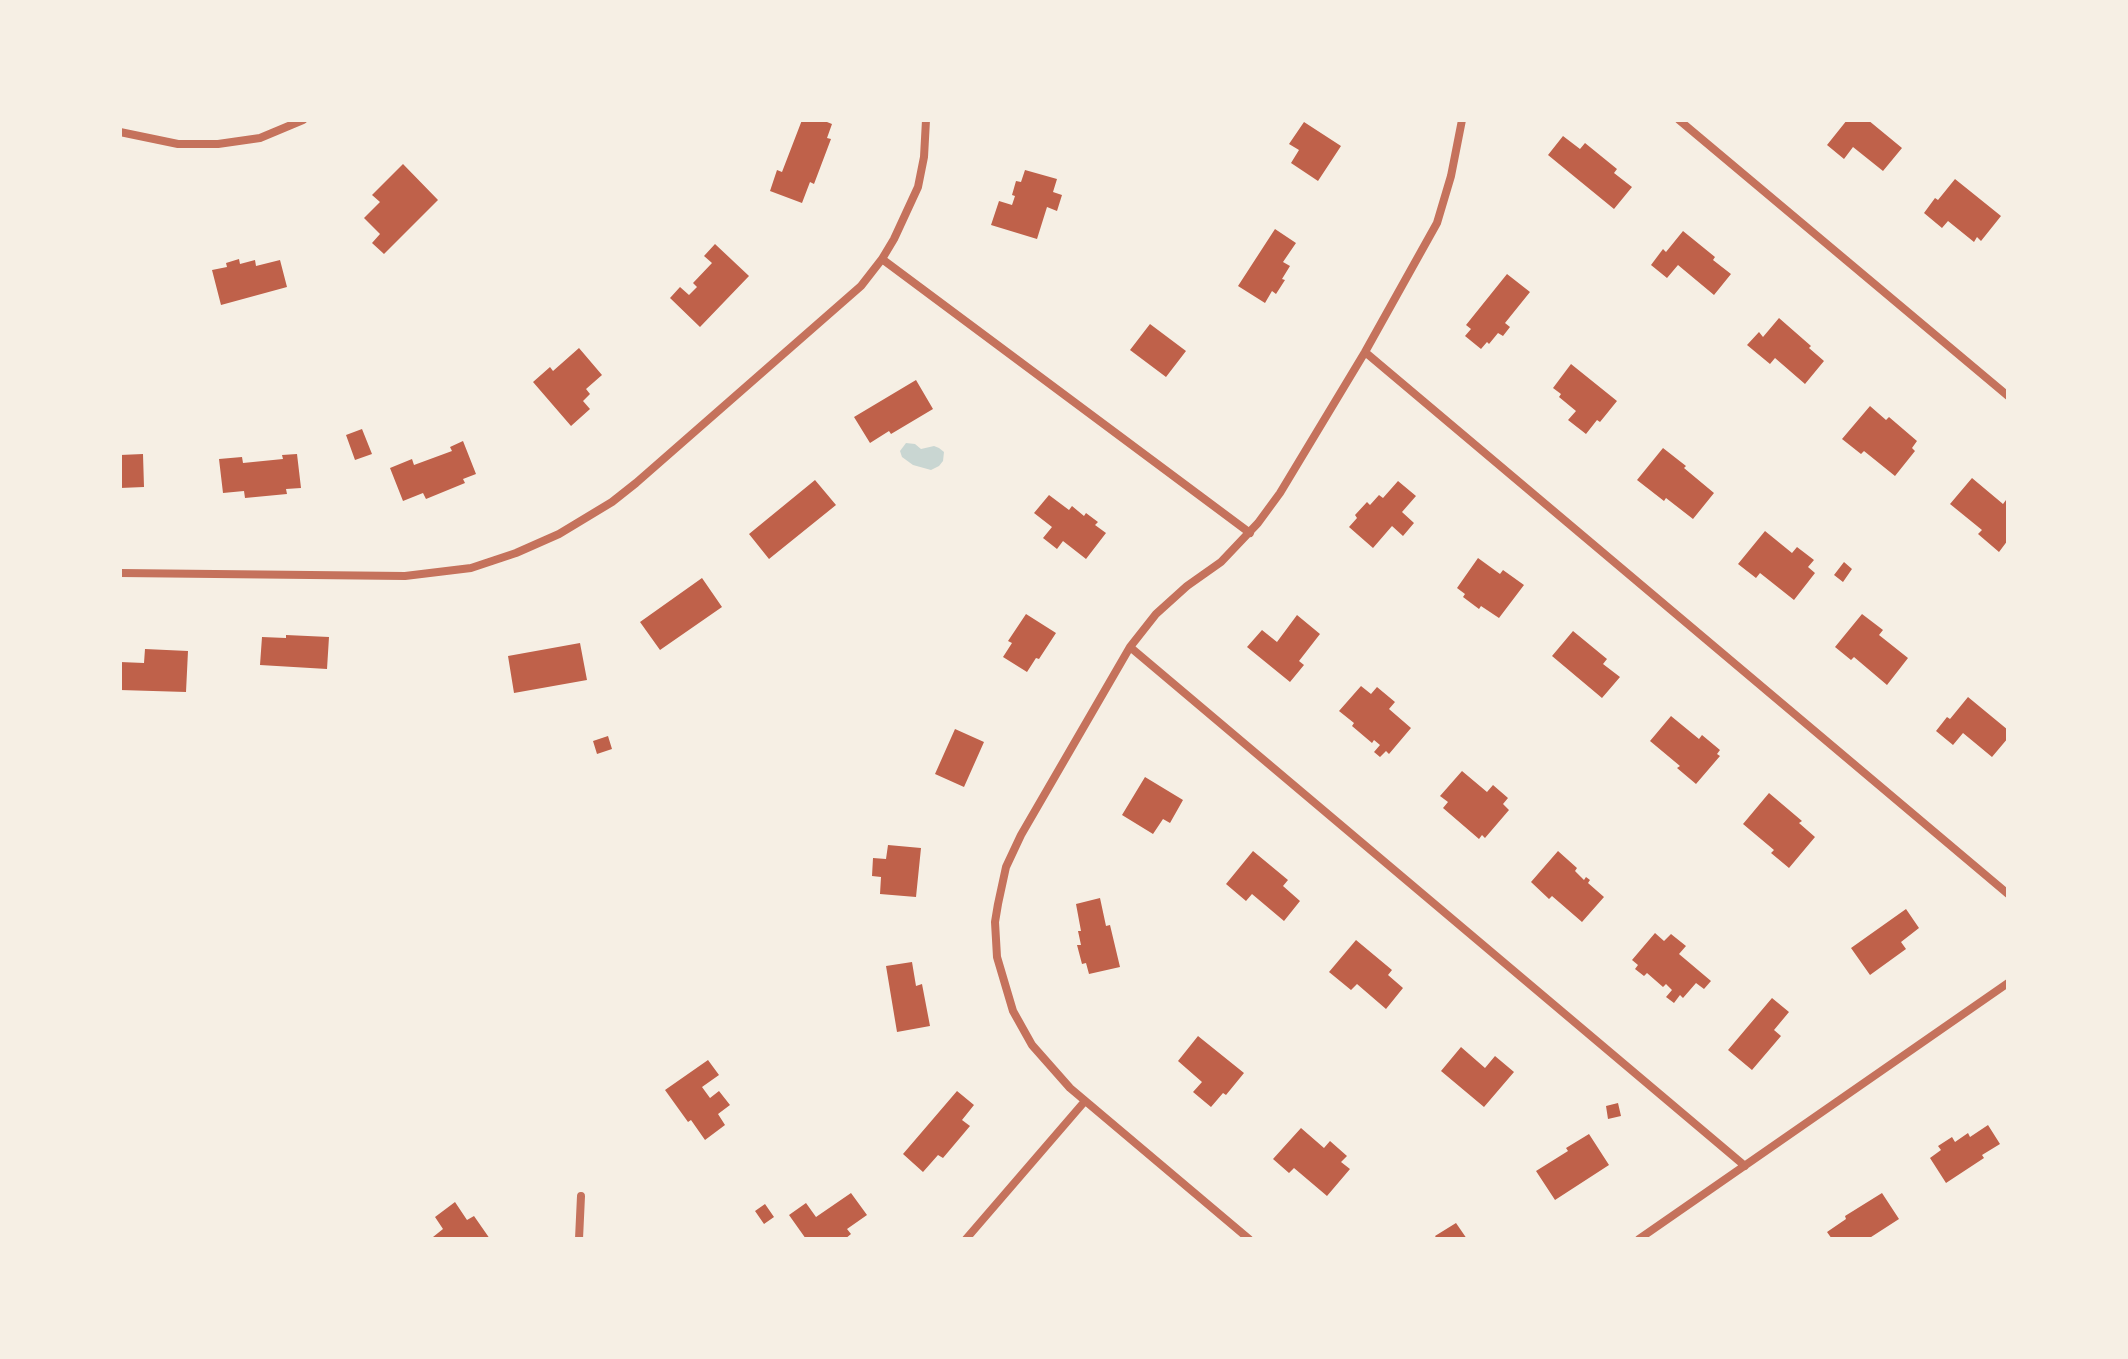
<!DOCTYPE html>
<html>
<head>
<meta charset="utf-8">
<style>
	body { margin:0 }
	#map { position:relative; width:2128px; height:1359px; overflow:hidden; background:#f6efe4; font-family:"PT Sans Narrow",sans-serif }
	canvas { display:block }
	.frame { position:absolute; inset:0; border:122px solid #f6efe4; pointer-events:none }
</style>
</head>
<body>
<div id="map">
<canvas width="2128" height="1359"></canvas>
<div class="frame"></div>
</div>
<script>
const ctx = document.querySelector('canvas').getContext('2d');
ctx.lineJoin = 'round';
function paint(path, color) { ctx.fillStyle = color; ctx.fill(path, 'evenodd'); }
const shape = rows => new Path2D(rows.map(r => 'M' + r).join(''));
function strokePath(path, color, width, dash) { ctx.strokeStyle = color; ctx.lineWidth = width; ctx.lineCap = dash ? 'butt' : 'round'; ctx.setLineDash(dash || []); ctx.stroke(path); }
const water = shape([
	[906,443,915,444,921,449,934,446,939,448,944,452,943,461,939,466,931,470,913,465,902,457,900,451]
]);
const building = shape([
	[802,120,822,120,832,124,827,138,831,139,814,184,810,182,802,203,770,191,777,170,782,172],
	[1847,120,1868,120,1902,148,1883,171,1853,147,1844,159,1827,145],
	[1304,122,1341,146,1318,181,1291,163,1299,150,1289,144],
	[1563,136,1580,149,1585,143,1617,169,1614,173,1632,187,1614,209,1548,155],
	[403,164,438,200,384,254,372,243,380,234,364,218,380,202,372,195],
	[1025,170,1057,179,1053,192,1062,195,1057,211,1047,207,1037,239,991,225,999,201,1012,205,1015,196,1012,195,1016,181,1021,182],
	[1955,179,2001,216,1981,241,1977,237,1974,242,1948,221,1942,228,1924,213,1935,198,1938,200],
	[1275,229,1296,243,1283,262,1290,266,1282,279,1285,280,1276,294,1272,291,1265,303,1238,286],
	[1683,231,1715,257,1713,260,1731,274,1714,295,1678,265,1667,278,1651,265,1663,249,1666,252],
	[715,244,749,276,700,327,670,298,680,287,689,295,697,287,693,283,712,263,704,256],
	[239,259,240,264,255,260,256,266,280,260,287,287,221,305,212,270,227,267,226,263],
	[1507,274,1530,292,1505,323,1510,327,1503,336,1498,333,1489,344,1487,342,1481,349,1465,336,1471,329,1466,325],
	[1779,318,1811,346,1809,348,1824,361,1805,384,1775,358,1770,364,1747,345,1759,332,1763,337],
	[1150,324,1186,351,1166,377,1130,350],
	[579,348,602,375,586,389,590,394,583,401,590,409,571,426,533,382,550,367,553,371],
	[1571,364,1617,401,1600,422,1597,420,1586,434,1568,420,1576,411,1559,397,1561,394,1553,388],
	[916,380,933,409,891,434,889,431,870,443,854,417],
	[1870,406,1886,420,1889,417,1917,441,1912,448,1915,451,1895,476,1864,451,1861,454,1842,439],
	[362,429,372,454,355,460,346,435],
	[463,441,476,474,463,479,465,483,426,499,423,493,403,501,390,468,412,459,414,465,452,451,450,447],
	[1663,448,1686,466,1684,468,1714,493,1693,519,1666,498,1664,501,1637,480],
	[143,454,144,487,120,488,120,455],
	[297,454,301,488,286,489,287,494,245,498,244,491,223,493,219,459,242,457,243,463,283,459,282,455],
	[1972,478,2003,504,2006,500,2008,502,2008,540,1999,552,1978,534,1982,530,1950,504],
	[815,480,836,505,769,559,749,534],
	[1398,481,1416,496,1402,512,1414,523,1403,536,1392,526,1373,548,1349,527,1357,518,1355,515,1367,502,1370,505,1379,495,1383,498],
	[1049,495,1069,510,1072,506,1084,516,1086,513,1098,522,1095,525,1106,533,1086,559,1063,541,1057,549,1043,538,1052,527,1034,513],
	[1765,531,1792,553,1797,547,1814,560,1808,567,1815,573,1794,600,1760,573,1756,578,1738,564],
	[1478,558,1500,574,1503,570,1524,585,1499,618,1481,606,1479,609,1463,597,1465,594,1457,588],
	[1844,562,1852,569,1843,582,1834,575],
	[702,578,722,607,660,650,640,622],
	[1026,614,1056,633,1039,659,1036,658,1027,672,1003,657,1012,643,1008,641],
	[1862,614,1883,630,1879,635,1908,658,1887,685,1854,657,1851,660,1835,647],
	[1297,615,1320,634,1299,661,1304,665,1290,682,1247,647,1262,630,1277,642],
	[1573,631,1607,659,1603,664,1620,677,1602,698,1552,656],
	[286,635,329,637,327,669,260,665,262,637,286,638],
	[580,643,587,680,514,693,508,656],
	[145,649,188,651,186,692,120,690,120,662,144,663],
	[1361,686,1371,694,1377,687,1395,702,1389,709,1411,728,1389,754,1386,751,1380,757,1374,752,1380,745,1374,740,1372,743,1352,726,1354,723,1339,711],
	[1968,697,2008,730,2008,738,1992,757,1963,733,1953,745,1936,731,1947,717,1950,719],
	[1671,716,1699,739,1702,735,1720,750,1717,754,1720,756,1696,784,1677,768,1680,766,1650,741],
	[955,729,984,742,964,787,935,774],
	[608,736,612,749,597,754,593,741],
	[1462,771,1487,792,1493,785,1508,798,1503,804,1509,810,1485,838,1482,835,1479,839,1443,808,1448,802,1440,796],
	[1145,777,1183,800,1170,823,1163,819,1153,834,1122,815],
	[1769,793,1802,821,1799,823,1815,837,1789,868,1771,853,1774,850,1743,824],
	[888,845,921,848,916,897,880,894,881,877,872,876,873,858,886,859],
	[1253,851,1288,880,1283,886,1300,901,1284,921,1252,894,1246,901,1226,884],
	[1558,851,1577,868,1575,871,1584,880,1586,877,1590,880,1588,883,1604,897,1582,922,1552,896,1549,899,1531,882],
	[1100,898,1106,926,1110,925,1120,967,1089,974,1086,963,1082,964,1077,945,1081,945,1078,931,1081,931,1076,904],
	[1906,909,1919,928,1901,942,1906,949,1870,975,1851,948],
	[1655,933,1664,941,1671,934,1686,946,1679,954,1711,981,1704,989,1696,983,1683,998,1680,995,1674,1003,1666,997,1672,990,1666,984,1663,987,1647,973,1644,976,1635,969,1638,965,1632,960],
	[1356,940,1392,970,1388,975,1403,988,1386,1009,1357,984,1351,990,1329,972],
	[912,962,916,986,922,984,930,1026,897,1032,886,966],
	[1772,998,1789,1012,1774,1030,1781,1036,1752,1070,1728,1050],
	[1198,1036,1244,1073,1226,1095,1223,1093,1211,1107,1193,1092,1202,1082,1178,1061],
	[1461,1047,1485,1068,1495,1056,1514,1072,1484,1107,1441,1071],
	[708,1060,719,1075,702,1087,710,1098,719,1091,730,1105,718,1114,725,1125,705,1140,691,1120,688,1122,665,1090],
	[957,1091,974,1105,962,1120,970,1126,943,1158,938,1155,923,1172,903,1154],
	[1618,1103,1621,1116,1608,1119,1606,1106],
	[1988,1125,2000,1144,1982,1155,1984,1158,1946,1183,1930,1158,1941,1150,1938,1146,1952,1137,1955,1142,1968,1133,1970,1137],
	[1301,1128,1324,1148,1330,1141,1347,1156,1341,1162,1350,1169,1327,1196,1294,1168,1289,1173,1273,1159],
	[1589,1134,1609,1165,1555,1200,1536,1171,1568,1151,1566,1148],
	[851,1193,867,1215,847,1229,851,1234,845,1239,806,1239,789,1215,806,1203,816,1217],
	[1882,1193,1899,1219,1868,1239,1832,1239,1827,1232,1846,1219,1845,1216],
	[455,1202,467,1220,474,1216,490,1239,434,1239,433,1237,443,1229,435,1217],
	[765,1204,774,1217,764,1224,755,1211],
	[1456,1223,1467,1239,1437,1239,1435,1236]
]);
const minor = shape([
	[1679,120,2008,396],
	[120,132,178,144,218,144,260,138,303,120],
	[882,259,1250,533],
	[1365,352,2008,894],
	[120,573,405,576,471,568,516,553,559,534,612,502,636,483,861,286,882,259,894,239,918,187,924,157,926,120],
	[1130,647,1745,1166],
	[579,1239,581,1196],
	[966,1239,1085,1101],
	[1249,1239,1070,1088,1032,1045,1013,1011,997,957,995,922,998,904,1006,867,1021,835,1130,647,1156,614,1187,586,1221,562,1258,523,1280,493,1365,352,1437,223,1451,176,1462,120],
	[1639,1239,2008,983]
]);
paint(water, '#c9d6d2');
paint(building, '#bf614a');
strokePath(minor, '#c5725c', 8);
</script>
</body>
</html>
